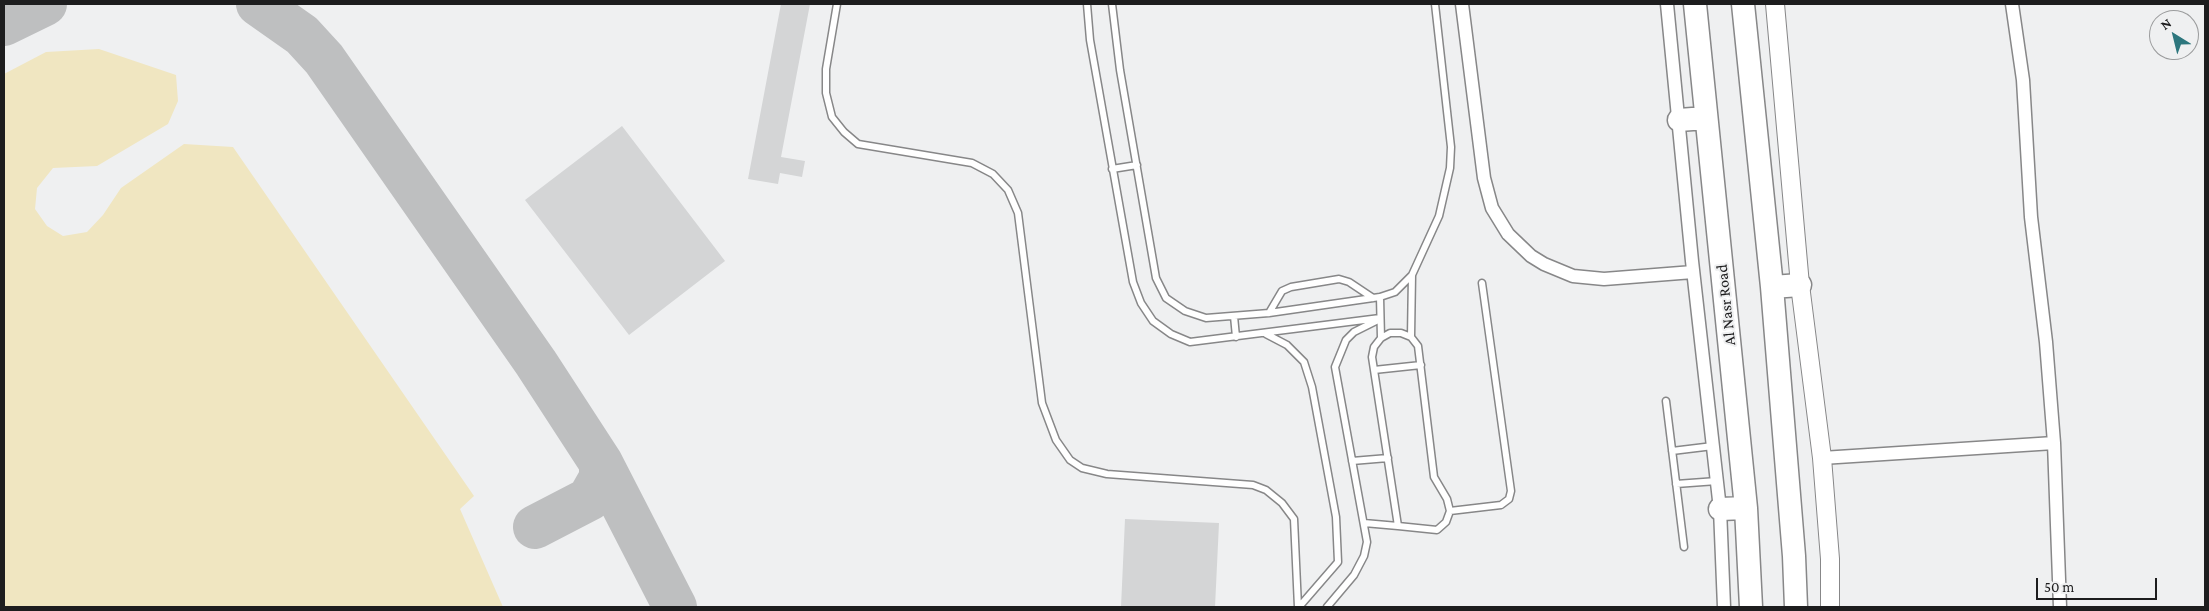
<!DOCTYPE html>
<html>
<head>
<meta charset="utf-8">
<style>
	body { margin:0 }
	#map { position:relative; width:2209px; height:611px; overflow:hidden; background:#eff0f1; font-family:"Crimson Pro",serif }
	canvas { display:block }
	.frame { position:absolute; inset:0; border:5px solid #1d1d1e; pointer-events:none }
	.north { position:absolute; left:2149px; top:10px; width:50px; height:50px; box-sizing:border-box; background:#eff0f1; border:1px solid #9b9c9d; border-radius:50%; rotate:324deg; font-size:14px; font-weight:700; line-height:20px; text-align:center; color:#1d1d1e }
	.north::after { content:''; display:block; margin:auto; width:18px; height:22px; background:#2d767d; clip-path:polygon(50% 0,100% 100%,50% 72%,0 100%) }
	.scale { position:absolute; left:2036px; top:578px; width:121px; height:22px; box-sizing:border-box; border:2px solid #1d1d1e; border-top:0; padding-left:6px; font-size:15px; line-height:18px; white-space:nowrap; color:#1d1d1e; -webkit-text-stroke:4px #eff0f1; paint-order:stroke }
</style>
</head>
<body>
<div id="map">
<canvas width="2209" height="611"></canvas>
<div class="frame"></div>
<div class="north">N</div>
<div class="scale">50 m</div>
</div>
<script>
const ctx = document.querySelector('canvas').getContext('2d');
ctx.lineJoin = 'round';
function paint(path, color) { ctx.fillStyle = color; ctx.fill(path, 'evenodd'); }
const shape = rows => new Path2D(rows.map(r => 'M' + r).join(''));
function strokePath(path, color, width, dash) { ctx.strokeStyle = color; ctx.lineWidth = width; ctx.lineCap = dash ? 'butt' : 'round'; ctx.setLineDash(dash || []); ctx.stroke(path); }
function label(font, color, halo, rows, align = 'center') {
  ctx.font = font + ' "Crimson Pro",serif'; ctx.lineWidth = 4; ctx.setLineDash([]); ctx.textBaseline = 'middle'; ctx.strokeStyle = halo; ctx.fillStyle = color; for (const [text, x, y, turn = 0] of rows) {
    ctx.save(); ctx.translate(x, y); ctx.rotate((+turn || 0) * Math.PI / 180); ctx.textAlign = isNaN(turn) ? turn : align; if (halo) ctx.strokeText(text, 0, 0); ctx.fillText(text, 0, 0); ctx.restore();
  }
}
const sand = shape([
	[99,49,176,75,178,101,168,124,97,166,53,168,37,188,35,209,47,226,63,236,87,232,103,215,121,188,184,144,233,147,474,496,460,509,503,607,4,607,4,74,46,52]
]);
const taxiway = shape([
	[258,4,302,35,324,59,536,363,601,463,675,607],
	[4,24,45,4],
	[535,527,589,499,601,478,601,463]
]);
const building = shape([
	[781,4,810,4,781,157,805,161,802,177,780,173,778,184,748,179],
	[622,126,725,261,629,335,525,200],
	[1125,519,1219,523,1215,607,1121,607]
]);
const lane = shape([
	[837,4,826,69,826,93,832,117,844,132,858,144,972,163,993,174,1008,190,1018,213,1042,403,1056,440,1070,460,1082,468,1107,474,1253,485,1266,490,1282,503,1294,519,1298,607],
	[1087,4,1090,40,1133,282,1141,303,1153,321,1171,334,1190,342,1380,318],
	[1112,4,1120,70,1156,278,1166,298,1185,311,1206,318,1269,313,1380,297,1395,292,1412,275,1439,216,1450,168,1451,147,1435,4],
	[1112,169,1137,165],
	[1380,297,1381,338],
	[1269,313,1282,291,1291,287,1339,279,1349,282,1373,298],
	[1234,316,1236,337],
	[1266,334,1287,345,1304,362,1312,387,1336,517,1338,562,1299,607],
	[1411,337,1412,275],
	[1374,370,1421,365],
	[1666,401,1684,547],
	[1672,451,1713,446],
	[1352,461,1388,458],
	[1676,484,1717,481],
	[1450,511,1501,505,1509,499,1511,491,1482,283],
	[1364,523,1398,526,1437,530,1446,522,1450,511,1447,499,1434,477,1418,346,1411,337,1401,333,1390,333,1381,338,1374,347,1372,357,1398,526],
	[1327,607,1354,575,1364,556,1367,542,1335,367,1346,340,1354,332,1376,321]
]);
const street = shape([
	[1462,4,1484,178,1492,208,1508,234,1531,256,1544,264,1573,276,1604,279,1693,272],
	[1667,4,1692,261,1720,509,1724,607],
	[2012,4,2023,80,2031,217,2046,342,2054,443,2060,607],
	[1822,458,2054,443]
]);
const secondary = shape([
	[1775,4,1800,285,1822,458,1830,559,1830,607]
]);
const highway = shape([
	[1695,4,1746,508,1751,607],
	[1743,4,1772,287,1794,556,1796,607],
	[1679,120,1706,118],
	[1772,287,1800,285],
	[1720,509,1746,508]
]);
const streetNames = [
	["Al Nasr Road",1726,305,-96]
];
paint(sand, '#f0e6c1');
strokePath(taxiway, '#bebfc0', 44);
paint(building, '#d4d5d6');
strokePath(lane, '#878788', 9);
strokePath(street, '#878788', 15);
strokePath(secondary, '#878788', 20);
strokePath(highway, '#878788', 25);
strokePath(lane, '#fff', 6);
strokePath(street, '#fff', 12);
strokePath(secondary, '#fff', 18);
strokePath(highway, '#fff', 22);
label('16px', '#1d1d1e', '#eff0f1', streetNames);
</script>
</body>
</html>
